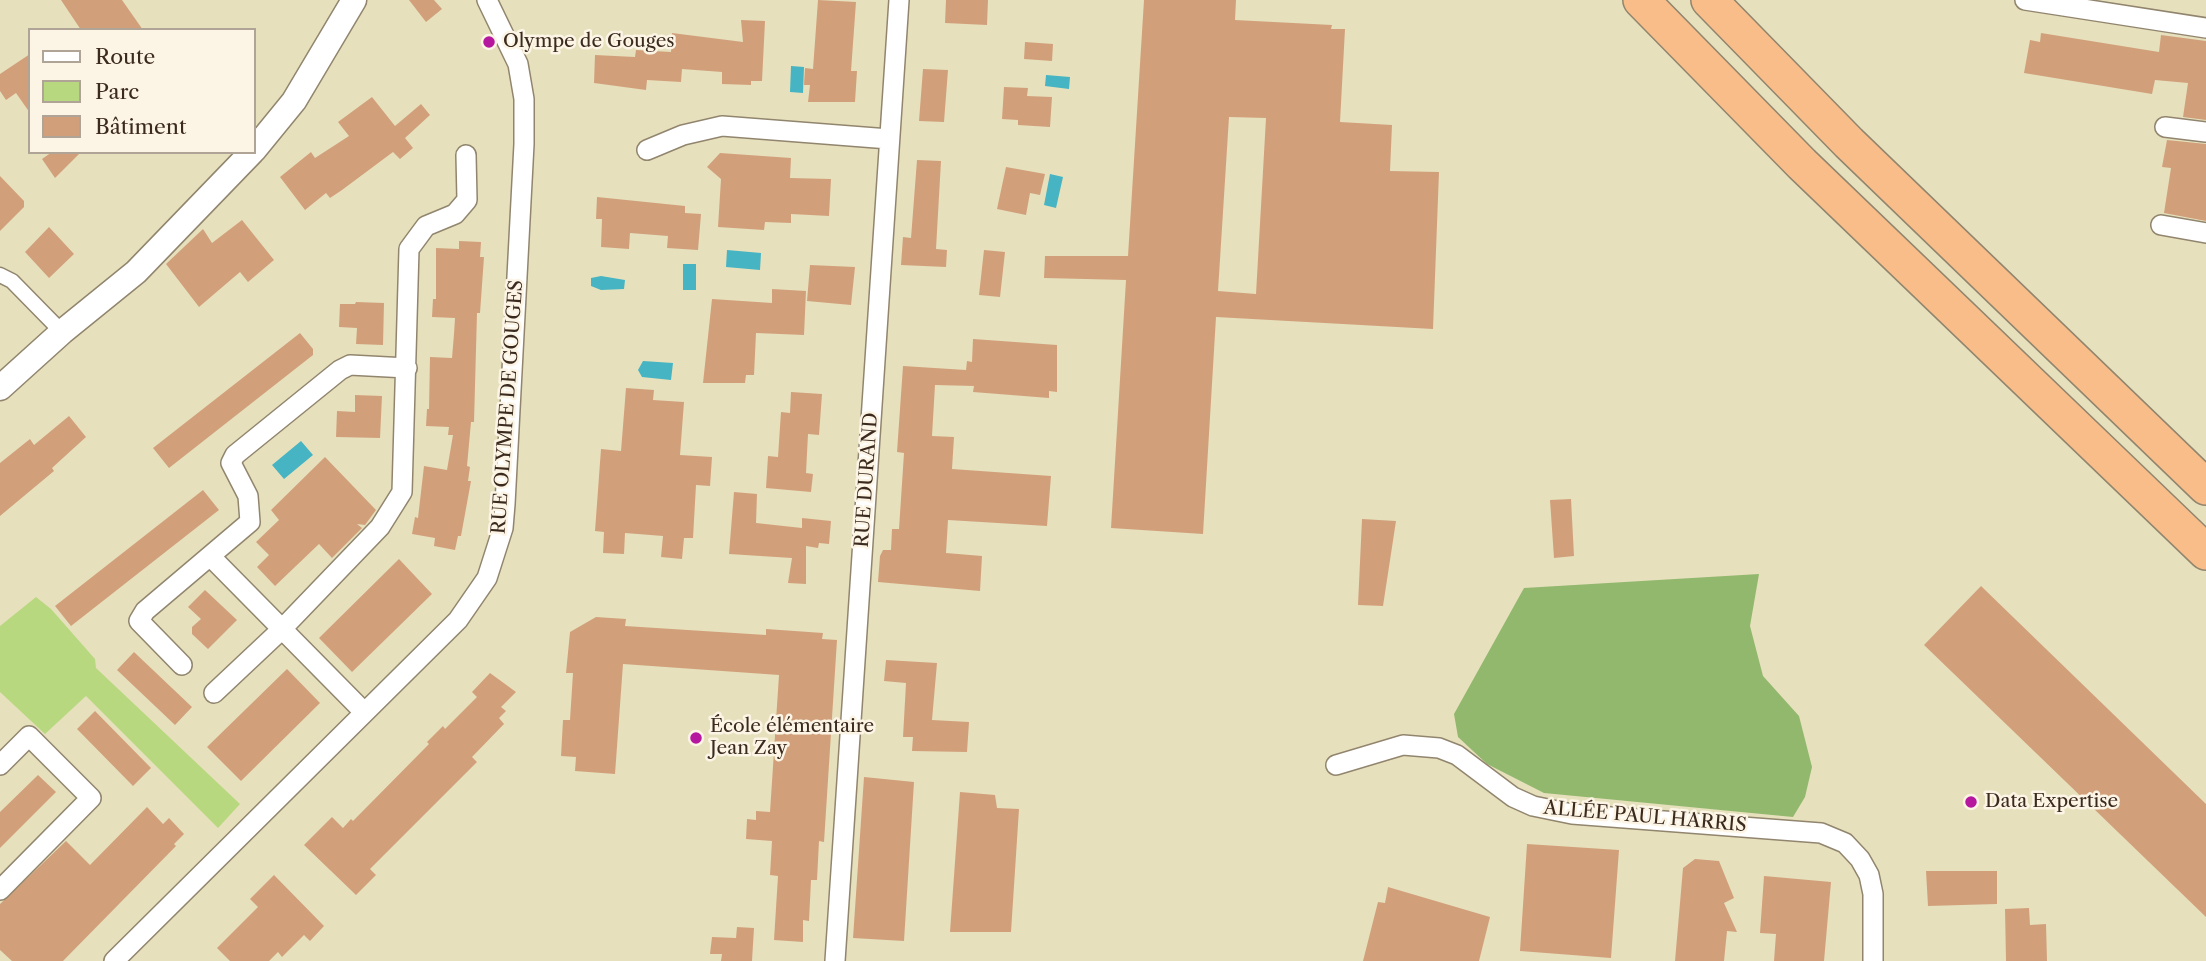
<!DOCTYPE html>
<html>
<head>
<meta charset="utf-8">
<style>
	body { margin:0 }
	#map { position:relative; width:2206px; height:961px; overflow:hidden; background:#e7e0bd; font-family:"Libre Caslon Text",serif }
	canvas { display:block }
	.legend { position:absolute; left:28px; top:28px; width:228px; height:126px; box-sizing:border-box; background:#fcf5e5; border:2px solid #afa495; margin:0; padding:9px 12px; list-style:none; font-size:21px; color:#3b2a1e }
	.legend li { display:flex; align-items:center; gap:14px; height:35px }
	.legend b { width:35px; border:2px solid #afa495 }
</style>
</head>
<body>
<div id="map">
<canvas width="2206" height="961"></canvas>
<ul class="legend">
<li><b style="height:9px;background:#fff"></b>Route</li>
<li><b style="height:19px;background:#b8d87f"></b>Parc</li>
<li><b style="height:19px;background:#d1a07b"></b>Bâtiment</li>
</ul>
</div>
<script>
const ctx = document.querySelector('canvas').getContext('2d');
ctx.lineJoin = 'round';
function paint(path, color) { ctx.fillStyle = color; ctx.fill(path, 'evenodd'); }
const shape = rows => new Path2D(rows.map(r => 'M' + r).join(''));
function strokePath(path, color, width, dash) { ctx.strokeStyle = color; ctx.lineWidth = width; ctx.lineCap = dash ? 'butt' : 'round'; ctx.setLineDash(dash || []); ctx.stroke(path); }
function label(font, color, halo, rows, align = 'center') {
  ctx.font = font + ' "Libre Caslon Text",serif'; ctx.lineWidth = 5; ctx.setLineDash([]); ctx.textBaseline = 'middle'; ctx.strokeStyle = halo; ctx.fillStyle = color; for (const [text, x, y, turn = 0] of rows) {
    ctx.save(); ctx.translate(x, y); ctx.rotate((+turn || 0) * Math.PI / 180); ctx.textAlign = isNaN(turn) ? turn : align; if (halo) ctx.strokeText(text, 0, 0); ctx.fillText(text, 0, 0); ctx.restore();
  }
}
const green = shape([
	[36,597,51,609,95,659,96,668,240,804,218,828,86,696,45,734,0,692,0,626]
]);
const forest = shape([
	[1759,574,1750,626,1763,676,1799,716,1812,767,1805,797,1793,817,1544,793,1487,764,1458,737,1454,714,1524,588]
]);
const water = shape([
	[791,66,804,67,803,93,790,92],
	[1046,75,1070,77,1069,89,1045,86],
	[1050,174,1063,177,1056,208,1044,205],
	[727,250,761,253,760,270,726,267],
	[683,264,696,264,696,290,683,290],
	[601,276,625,280,624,289,601,290,591,286,591,278],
	[643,361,673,363,671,380,642,377,638,370],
	[301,441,313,455,284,479,272,465]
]);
const building = shape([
	[61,0,122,0,143,30,81,30],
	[409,0,434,0,442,9,426,22],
	[818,0,856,2,851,71,857,71,855,102,808,102,810,85,804,85,805,68,813,69],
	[946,0,988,0,987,25,945,23],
	[1144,0,1236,0,1235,20,1332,25,1331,29,1345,29,1340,122,1392,125,1390,171,1439,172,1433,329,1216,317,1203,534,1111,528,1126,280,1044,278,1045,256,1128,256],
	[1229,117,1266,118,1256,294,1218,291],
	[741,20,765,21,762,81,751,81,751,85,722,84,722,72,682,69,681,82,647,80,646,90,594,83,595,55,635,57,636,50,671,52,672,33,743,42],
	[2041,33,2159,52,2161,35,2206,41,2206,120,2183,117,2188,83,2155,80,2152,94,2024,73,2030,40,2040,42],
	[1025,42,1053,44,1052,61,1024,59],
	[30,54,30,113,16,93,6,100,0,91,0,74],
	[923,69,948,70,944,122,919,121],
	[1004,87,1028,88,1027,96,1052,97,1050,127,1018,125,1018,120,1002,119],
	[372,97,395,126,421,104,430,115,405,138,413,148,400,159,393,152,342,190,330,198,326,193,305,210,280,177,311,152,315,158,349,136,338,122],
	[2167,140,2206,144,2206,221,2164,213,2171,168,2162,167],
	[52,152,81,152,55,178,42,159],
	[720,153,791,158,790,178,831,179,829,216,791,214,791,223,765,222,764,230,718,227,721,179,707,167],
	[917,160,941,161,936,249,947,250,946,267,901,265,903,237,911,238],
	[1006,167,1045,174,1040,195,1030,193,1026,215,997,209],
	[0,176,24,201,24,207,0,231],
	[597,197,685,206,685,213,701,214,698,250,667,248,668,236,630,233,629,249,601,247,602,219,596,219],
	[242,220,274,260,248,282,240,272,199,307,166,264,203,229,212,243],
	[49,227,74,254,49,278,25,252],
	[459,241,481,242,480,257,484,257,480,313,477,313,474,422,471,422,467,466,470,467,468,481,471,481,461,536,458,536,455,550,434,546,435,538,412,534,415,517,418,518,424,466,447,470,453,435,448,435,449,427,426,426,427,409,429,409,430,357,452,358,454,334,455,318,432,317,433,299,436,299,436,248,459,249],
	[984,250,1005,252,1000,297,979,295],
	[810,265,855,267,851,305,807,301],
	[772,289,806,291,804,335,756,333,754,375,746,375,745,383,703,383,712,299,772,303],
	[356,302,384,303,383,345,356,344,357,328,339,327,340,304,355,304],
	[300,333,313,349,313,355,169,468,153,448],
	[973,339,1057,345,1057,392,1049,391,1049,398,973,392,974,386,935,385,932,436,954,437,952,469,1051,476,1047,526,948,520,946,553,982,556,980,591,878,582,880,556,883,550,891,550,892,529,899,529,904,453,897,452,903,366,966,370,967,361,972,362],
	[626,388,654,390,653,400,684,402,680,455,712,457,710,486,696,485,693,538,684,538,682,559,661,557,663,536,625,533,624,554,603,553,604,532,595,531,601,449,621,451],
	[791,392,822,394,819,435,808,434,806,473,813,474,811,492,766,488,768,456,778,457,781,412,790,413],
	[355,395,382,396,380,438,336,437,337,411,355,412],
	[69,416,86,437,52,468,54,471,0,516,0,463,30,439,34,445],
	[325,457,376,510,365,525,357,524,362,528,332,558,319,544,275,586,257,567,269,555,256,542,279,520,271,510],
	[203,490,219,510,71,626,55,606],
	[734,492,757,494,756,523,802,528,802,518,831,521,829,544,819,543,818,548,806,546,806,584,788,583,792,558,729,554],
	[1571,499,1574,556,1554,558,1550,500],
	[1362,519,1396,521,1383,606,1358,605],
	[399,559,432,594,352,672,319,638],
	[1981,586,2206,804,2206,917,1924,645],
	[205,590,237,620,208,649,192,634,192,627,201,619,188,607],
	[596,617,626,619,625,626,766,635,766,629,823,633,822,639,837,640,824,842,819,841,817,880,811,880,809,921,803,920,803,942,774,940,778,876,770,875,772,841,746,839,747,819,756,820,756,811,770,812,779,675,623,664,615,774,575,771,576,757,561,756,563,720,570,720,573,673,566,673,570,632],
	[134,652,192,707,175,725,117,670],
	[886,660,937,663,932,720,969,722,967,752,912,751,913,737,903,737,906,683,884,681],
	[287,669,320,703,241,781,207,747],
	[490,673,516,692,501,707,506,711,499,718,504,724,472,757,477,762,370,869,376,875,356,895,304,845,332,817,343,828,351,819,353,821,429,744,427,742,443,726,445,729,477,697,472,692],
	[95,711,151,768,133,786,77,729],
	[38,775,56,792,0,848,0,812],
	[864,777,914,782,904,941,853,938],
	[960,792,995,795,997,808,1019,809,1011,932,950,932],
	[147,807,163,824,169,818,184,834,174,844,176,846,63,961,12,961,0,950,0,904,66,841,90,865],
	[1527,844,1619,850,1611,958,1520,951],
	[1695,859,1719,861,1734,898,1724,903,1737,932,1727,931,1724,961,1675,961,1683,868],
	[1926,871,1997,871,1997,904,1928,906],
	[274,875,324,926,310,941,304,935,282,957,278,952,269,961,230,961,217,948,258,907,250,899],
	[1764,876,1831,882,1824,961,1774,961,1776,934,1760,933],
	[1388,887,1490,917,1479,961,1363,961,1378,902,1385,903],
	[2029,908,2030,925,2046,924,2047,961,2006,961,2005,909],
	[737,927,754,928,752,961,721,961,722,954,710,954,712,937,736,938]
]);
const pedestrian = shape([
	[0,275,12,281,62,332]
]);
const minor = shape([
	[2025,0,2206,28],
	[2165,127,2206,132],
	[647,150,683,135,722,126,889,139],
	[2161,225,2206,233],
	[211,557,364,712],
	[182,665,139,621,145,611,250,522,248,496,231,463,235,455,340,370,350,365,407,368],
	[214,693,281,630,380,527,402,492,409,249,426,226,455,214,467,200,466,155],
	[0,765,29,736,91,798,0,890],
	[1336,765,1403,745,1439,748,1457,755,1513,797,1533,806,1572,814,1821,833,1845,843,1860,859,1869,875,1873,894,1873,961],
	[114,961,458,620,487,578,503,528,505,504,524,144,524,99,518,64,487,0],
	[835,961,899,0]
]);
const tertiary = shape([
	[254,150,294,101,354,0],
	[0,388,62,332,136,272,252,152]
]);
const motorway = shape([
	[1641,0,1802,164,2206,552],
	[1709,0,1849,143,2206,487]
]);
const markers = [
	[489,42,7,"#b5179e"],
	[696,738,7,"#b5179e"],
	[1971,802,7,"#b5179e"]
];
const poiNames = [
	["Olympe de Gouges",503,42],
	["École élémentaire",710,727],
	["Jean Zay",710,749],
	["Data Expertise",1985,802]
];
const streetNames = [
	["RUE OLYMPE DE GOUGES",508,407,-86],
	["RUE DURAND",867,480,-86],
	["ALLÉE PAUL HARRIS",1645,817,5]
];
paint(green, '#b8d87f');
paint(forest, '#92b86e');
paint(water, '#46b4c2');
paint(building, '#d1a07b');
strokePath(pedestrian, '#91856e', 17);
strokePath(minor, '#91856e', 22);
strokePath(tertiary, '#91856e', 27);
strokePath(motorway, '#91856e', 38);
strokePath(pedestrian, '#fff', 14);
strokePath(minor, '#fff', 19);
strokePath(tertiary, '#fff', 24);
strokePath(motorway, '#f8bd89', 35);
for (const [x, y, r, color] of markers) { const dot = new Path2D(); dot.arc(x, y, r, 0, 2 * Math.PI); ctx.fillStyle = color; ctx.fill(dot); strokePath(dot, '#fcf5e5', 2.5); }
label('19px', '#3b2a1e', '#fcf5e5', poiNames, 'left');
label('19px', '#3b2a1e', '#fcf5e5', streetNames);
</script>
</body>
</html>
